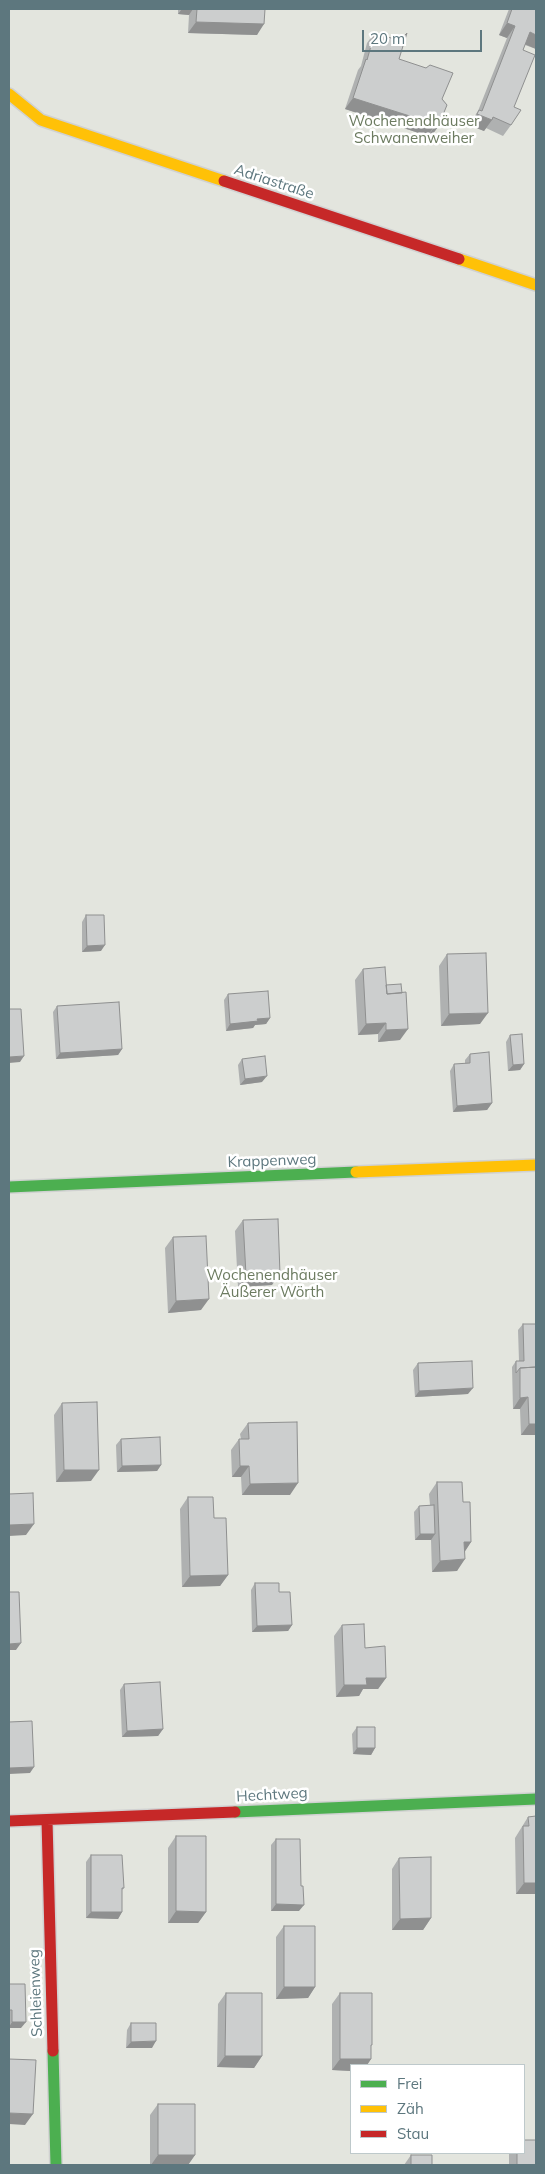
<!DOCTYPE html>
<html>
<head>
<meta charset="utf-8">
<style>
	body { margin:0 }
	#map { position:relative; width:545px; height:2174px; overflow:hidden; background:#f4f3f1; font-family:Mulish,sans-serif }
	canvas { display:block }
	.frame { position:absolute; inset:0; border:10px solid #5d777e; pointer-events:none }
	.legend { position:absolute; left:350px; top:2064px; width:175px; height:90px; box-sizing:border-box; background:#fff; border:1px solid #bec9cb; margin:0; padding:6px 9px; list-style:none; font-size:15px; color:#5d777e }
	.legend li { display:flex; align-items:center; gap:10px; height:25px }
	.legend b { width:25px; border:1px solid #bec9cb }
	.scale { position:absolute; left:362px; top:30px; width:120px; height:22px; box-sizing:border-box; border:2px solid #5d777e; border-top:0; padding-left:6px; font-size:15px; line-height:18px; white-space:nowrap; color:#5d777e; -webkit-text-stroke:4px #fff; paint-order:stroke }
</style>
</head>
<body>
<div id="map">
<canvas width="545" height="2174"></canvas>
<div class="frame"></div>
<ul class="legend">
<li><b style="height:6px;background:#4caf50"></b>Frei</li>
<li><b style="height:6px;background:#ffc107"></b>Zäh</li>
<li><b style="height:6px;background:#c62828"></b>Stau</li>
</ul>
<div class="scale">20 m</div>
</div>
<script>
const ctx = document.querySelector('canvas').getContext('2d');
ctx.lineJoin = 'round';
function paint(path, color) { ctx.fillStyle = color; ctx.fill(path, 'evenodd'); }
const shape = rows => new Path2D(rows.map(r => 'M' + r).join(''));
function strokePath(path, color, width, dash) { ctx.strokeStyle = color; ctx.lineWidth = width; ctx.lineCap = dash ? 'butt' : 'round'; ctx.setLineDash(dash || []); ctx.stroke(path); }
function label(font, color, halo, rows, align = 'center') {
  ctx.font = font + ' Mulish,sans-serif'; ctx.lineWidth = 5; ctx.setLineDash([]); ctx.textBaseline = 'middle'; ctx.strokeStyle = halo; ctx.fillStyle = color; for (const [text, x, y, turn = 0] of rows) {
    ctx.save(); ctx.translate(x, y); ctx.rotate((+turn || 0) * Math.PI / 180); ctx.textAlign = isNaN(turn) ? turn : align; if (halo) ctx.strokeText(text, 0, 0); ctx.fillText(text, 0, 0); ctx.restore();
  }
}
const green = shape([
	[9,9,536,9,536,2165,9,2165],
	[351,2065,524,2065,524,2153,351,2153]
]);
const fast = shape([
	[9,1187,356,1172],
	[235,1812,536,1799],
	[53,2051,56,2165]
]);
const slow = shape([
	[9,94,41,120,224,181],
	[459,259,536,285],
	[356,1172,536,1165]
]);
const jam = shape([
	[224,181,459,259],
	[47,1820,53,2051],
	[9,1821,235,1812]
]);
const wall = shape([
	[178,9,265,9,257,35,188,33,189,15,178,14],
	[509,9,536,9,536,49,525,45,523,50,511,125,503,136,486,128,484,131,469,125,478,111,507,38,499,35],
	[375,32,399,59,442,99,447,105,430,138,427,138,428,136,345,109,358,70,361,66,367,43],
	[86,915,101,951,82,952,82,922],
	[447,954,480,1024,441,1026,439,966],
	[363,969,386,985,400,1040,378,1042,378,1034,358,1035,355,980],
	[228,994,270,1018,266,1024,255,1025,253,1028,226,1031,224,1000],
	[57,1006,122,1049,118,1055,56,1059,53,1012],
	[510,1035,524,1064,520,1070,508,1071,506,1042],
	[470,1054,492,1103,487,1110,453,1112,450,1071,454,1064,465,1064,465,1060],
	[242,1059,262,1082,240,1085,238,1065],
	[243,1220,272,1285,238,1287,235,1231],
	[173,1237,201,1310,168,1313,165,1248],
	[523,1324,536,1435,521,1435,520,1409,513,1409,512,1367,516,1361,519,1361,518,1330],
	[418,1363,468,1394,415,1397,413,1370],
	[62,1403,91,1481,56,1482,54,1415],
	[248,1423,290,1495,242,1495,241,1477,232,1477,231,1450,239,1439,241,1439,240,1434],
	[121,1439,161,1465,157,1471,117,1472,116,1445],
	[437,1482,463,1502,471,1542,464,1552,457,1571,432,1572,431,1540,415,1540,414,1512,419,1506,430,1505,429,1494],
	[188,1497,214,1518,228,1575,220,1586,182,1587,180,1509],
	[255,1583,279,1592,292,1625,288,1631,252,1632,251,1590],
	[536,1595,536,1642,535,1598],
	[342,1625,365,1648,386,1678,378,1689,363,1689,359,1696,336,1697,334,1636],
	[124,1684,163,1729,158,1736,122,1737,120,1690],
	[357,1727,375,1748,371,1755,353,1754,352,1734],
	[528,1817,536,1894,516,1894,515,1838],
	[176,1836,206,1912,198,1923,168,1923,168,1848],
	[276,1839,299,1911,271,1911,271,1845],
	[91,1855,124,1888,122,1890,122,1912,118,1919,86,1918,86,1862],
	[399,1858,431,1918,423,1930,392,1930,392,1869],
	[284,1926,315,1987,308,1998,276,1999,276,1937],
	[9,1984,21,2028,9,2028],
	[226,1993,262,2056,254,2068,217,2067,218,2004],
	[340,1993,371,2048,371,2059,367,2065,351,2065,351,2071,332,2070,332,2004],
	[131,2023,152,2048,126,2048,127,2030],
	[158,2104,195,2155,188,2165,150,2165,150,2115],
	[509,2153,524,2153,536,2165,509,2165],
	[411,2155,432,2165,404,2165]
]);
const shadedWall = shape([
	[182,9,193,9,189,15,178,14],
	[196,22,264,24,257,35,188,33],
	[507,23,515,26,507,38,499,35],
	[530,32,536,35,536,49,522,43],
	[353,98,435,124,428,136,345,109],
	[477,114,492,120,484,131,469,125],
	[435,126,438,127,430,138,427,138],
	[105,945,101,951,82,952,87,946],
	[488,1013,480,1024,441,1026,449,1014],
	[270,1018,266,1024,255,1025,253,1028,226,1031,230,1024,257,1019],
	[386,1023,378,1034,358,1035,366,1024],
	[408,1029,400,1040,378,1042,386,1030],
	[122,1049,118,1055,56,1059,60,1053],
	[24,1056,20,1062,9,1063,9,1057],
	[524,1064,520,1070,508,1071,513,1065],
	[267,1076,262,1082,240,1085,245,1079],
	[492,1103,487,1110,453,1112,457,1106],
	[280,1274,272,1285,238,1287,246,1275],
	[209,1299,201,1310,168,1313,176,1301],
	[473,1388,468,1394,415,1397,419,1391],
	[528,1397,520,1409,513,1409,520,1398],
	[529,1424,536,1424,536,1435,521,1435],
	[161,1465,157,1471,117,1472,122,1466],
	[240,1466,249,1466,241,1477,232,1477],
	[64,1470,99,1470,91,1481,56,1482],
	[298,1483,290,1495,242,1495,250,1484],
	[34,1524,26,1535,9,1536,9,1525],
	[420,1534,435,1534,431,1540,415,1540],
	[464,1542,471,1542,464,1553],
	[465,1559,457,1571,432,1572,440,1561],
	[228,1575,220,1586,182,1587,190,1576],
	[292,1625,288,1631,252,1632,257,1626],
	[21,1643,16,1650,9,1650,9,1644],
	[366,1678,386,1678,378,1689,363,1689,359,1696,336,1697,344,1685],
	[163,1729,158,1736,122,1737,127,1731],
	[357,1748,375,1748,371,1755,353,1754],
	[34,1767,30,1773,9,1774,9,1768],
	[524,1883,536,1883,536,1894,516,1894],
	[276,1904,304,1905,299,1911,271,1911],
	[176,1911,206,1912,198,1923,168,1923],
	[91,1912,122,1912,118,1919,86,1918],
	[431,1918,423,1930,392,1930,400,1919],
	[284,1987,315,1987,308,1998,276,1999],
	[12,2022,26,2022,21,2028,9,2028,9,2027],
	[156,2041,152,2048,126,2048,131,2042],
	[225,2056,262,2056,254,2068,217,2067],
	[340,2059,371,2059,367,2065,351,2065,351,2071,332,2070],
	[9,2113,33,2114,25,2125,9,2124],
	[158,2155,195,2155,188,2165,151,2165]
]);
const building = shape([
	[197,9,265,9,264,24,196,22,197,9],
	[512,9,536,9,536,35,530,32,523,50,535,55,514,107,521,110,511,125,493,117,492,120,477,114,479,110,482,111,515,26,507,23,512,9],
	[375,32,399,41,407,33,399,59,426,68,430,65,453,73,442,99,447,105,438,127,435,126,435,124,353,98,366,59,367,60,375,32],
	[86,915,104,915,105,945,87,946,86,915],
	[486,953,488,1013,449,1014,447,954,486,953],
	[385,967,387,994,406,992,408,1029,386,1030,386,1023,366,1024,363,969,385,967],
	[401,984,402,993,387,994,386,985,401,984],
	[268,991,270,1018,257,1019,258,1021,230,1024,228,994,268,991],
	[119,1002,122,1049,60,1053,57,1006,119,1002],
	[9,1009,21,1009,24,1056,9,1057,9,1009],
	[522,1034,524,1064,513,1065,510,1035,522,1034],
	[489,1052,492,1103,457,1106,454,1064,470,1063,470,1054,489,1052],
	[265,1056,267,1076,245,1079,242,1059,265,1056],
	[278,1219,280,1274,246,1275,243,1220,278,1219],
	[206,1236,209,1299,176,1301,173,1237,206,1236],
	[523,1324,536,1324,536,1367,520,1368,516,1373,516,1361,524,1361,523,1324],
	[472,1361,473,1388,419,1391,418,1363,472,1361],
	[536,1367,536,1424,529,1424,528,1397,520,1398,520,1368,536,1367],
	[97,1402,99,1470,64,1470,62,1403,97,1402],
	[297,1422,298,1483,250,1484,249,1466,240,1466,239,1439,249,1439,248,1423,297,1422],
	[160,1437,161,1465,122,1466,121,1439,160,1437],
	[437,1482,462,1482,463,1502,470,1502,471,1542,464,1542,465,1559,440,1561,437,1482],
	[33,1493,34,1524,9,1525,9,1494,33,1493],
	[188,1497,213,1497,214,1518,226,1518,228,1575,190,1576,188,1497],
	[434,1505,435,1534,420,1534,419,1506,434,1505],
	[255,1583,279,1583,279,1592,290,1592,292,1625,257,1626,255,1583],
	[9,1592,19,1592,21,1643,9,1644,9,1592],
	[364,1624,365,1648,385,1646,386,1678,366,1678,367,1685,344,1685,342,1625,364,1624],
	[160,1682,163,1729,127,1731,124,1684,160,1682],
	[9,1721,9,1722,32,1721,34,1767,9,1768,9,1721],
	[357,1727,375,1727,375,1748,357,1748,357,1727],
	[536,1816,536,1883,524,1883,523,1826,529,1826,528,1817,536,1816],
	[176,1836,206,1836,206,1912,176,1911,176,1836],
	[276,1839,300,1839,301,1886,303,1886,304,1905,276,1904,276,1839],
	[91,1855,122,1855,124,1888,122,1888,122,1912,91,1912,91,1855],
	[431,1857,431,1918,400,1919,399,1858,431,1857],
	[284,1926,315,1926,315,1987,284,1987,284,1926],
	[9,1984,25,1984,26,2022,12,2022,12,2010,9,2010,9,1984],
	[226,1993,262,1993,262,2056,225,2056,226,1993],
	[340,1993,372,1993,372,2045,371,2045,371,2059,340,2059,340,1993],
	[131,2023,156,2023,156,2041,131,2042,131,2023],
	[9,2059,36,2060,33,2114,9,2113,9,2059],
	[158,2104,195,2104,195,2155,158,2155,158,2104],
	[524,2140,536,2140,536,2165,517,2165,517,2153,524,2153,524,2140],
	[411,2155,432,2155,432,2165,411,2165,411,2155]
]);
const parkNames = [
	["Wochenendhäuser",414,121],
	["Schwanenweiher",414,138],
	["Wochenendhäuser",272,1275],
	["Äußerer Wörth",272,1292]
];
const streetNames = [
	["Adriastraße",274,182,18],
	["Krappenweg",272,1161,-2],
	["Hechtweg",272,1795,-3],
	["Schleienweg",36,1993,-92]
];
paint(green, '#e3e5de');
strokePath(fast, '#d0d1d1', 14);
strokePath(slow, '#d0d1d1', 14);
strokePath(jam, '#d0d1d1', 14);
strokePath(fast, '#4caf50', 11);
strokePath(slow, '#ffc107', 11);
strokePath(jam, '#c62828', 11);
paint(wall, '#afb1b1');
paint(shadedWall, '#8f9090');
paint(building, '#cccece');
strokePath(building, '#8f9090', 1);
label('15px', '#6c7b60', '#fff', parkNames);
label('15px', '#5d777e', '#fff', streetNames);
</script>
</body>
</html>
